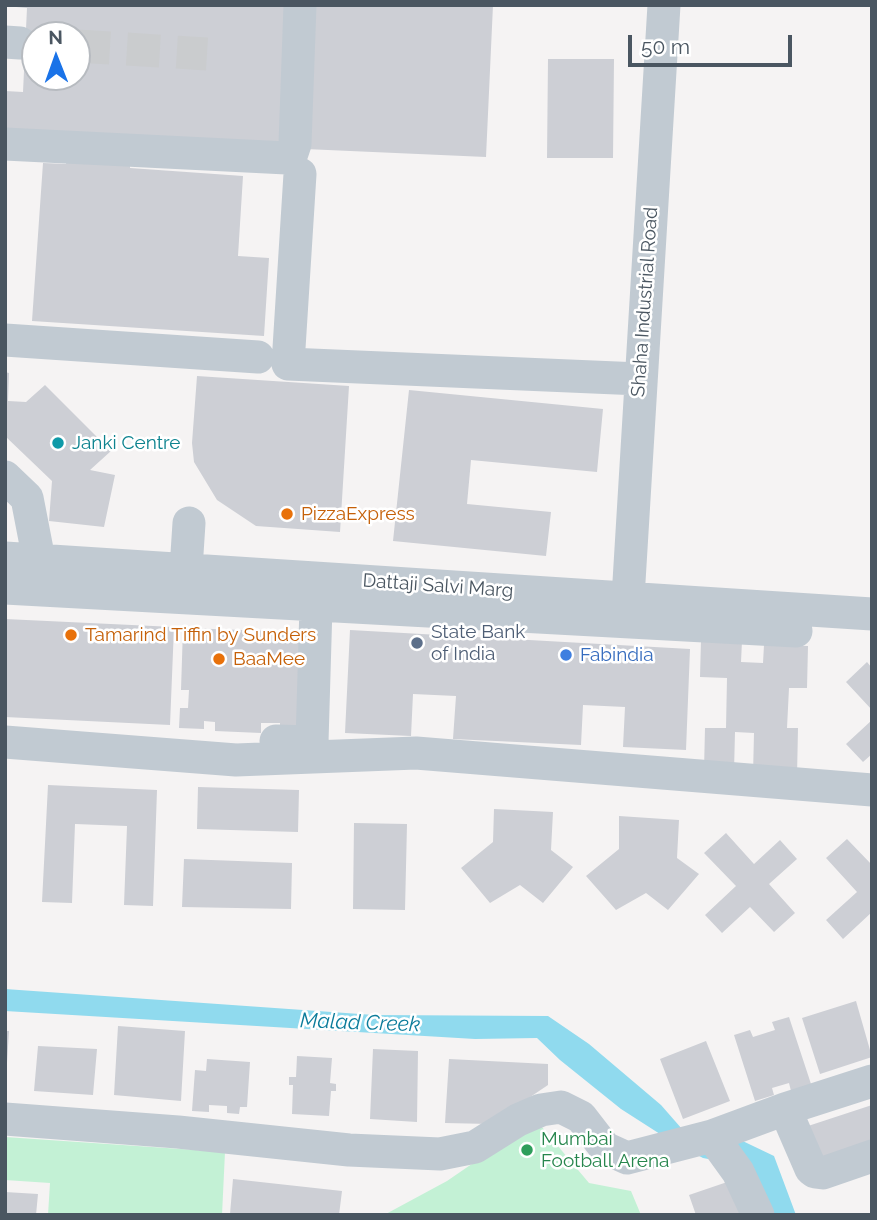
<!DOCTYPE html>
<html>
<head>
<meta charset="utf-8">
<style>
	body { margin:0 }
	#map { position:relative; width:877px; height:1220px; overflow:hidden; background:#f5f3f3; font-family:Raleway,sans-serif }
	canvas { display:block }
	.frame { position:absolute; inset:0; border:7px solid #4a5661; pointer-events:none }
	.north { position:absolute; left:21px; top:21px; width:70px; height:70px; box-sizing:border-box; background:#fff; border:2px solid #b7bbc0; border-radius:50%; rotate:359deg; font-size:19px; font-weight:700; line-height:28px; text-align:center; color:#4a5661 }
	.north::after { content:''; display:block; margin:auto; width:24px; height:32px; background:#1a73e8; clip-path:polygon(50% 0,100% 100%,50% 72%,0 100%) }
	.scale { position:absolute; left:628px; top:35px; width:164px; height:32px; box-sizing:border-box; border:4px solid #4a5661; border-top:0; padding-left:9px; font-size:21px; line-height:24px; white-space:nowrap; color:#4a5661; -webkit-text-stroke:5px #fff; paint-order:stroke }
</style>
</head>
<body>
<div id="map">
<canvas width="877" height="1220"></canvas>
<div class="frame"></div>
<div class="north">N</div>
<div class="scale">50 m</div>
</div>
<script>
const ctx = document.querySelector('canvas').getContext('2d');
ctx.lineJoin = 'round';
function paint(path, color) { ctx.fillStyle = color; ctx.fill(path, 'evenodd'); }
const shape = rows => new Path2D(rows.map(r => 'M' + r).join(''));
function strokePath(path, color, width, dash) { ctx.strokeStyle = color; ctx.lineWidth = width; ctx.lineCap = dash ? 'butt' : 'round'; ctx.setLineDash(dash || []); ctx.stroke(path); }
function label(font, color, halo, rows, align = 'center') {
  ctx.font = font + ' Raleway,sans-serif'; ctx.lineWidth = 5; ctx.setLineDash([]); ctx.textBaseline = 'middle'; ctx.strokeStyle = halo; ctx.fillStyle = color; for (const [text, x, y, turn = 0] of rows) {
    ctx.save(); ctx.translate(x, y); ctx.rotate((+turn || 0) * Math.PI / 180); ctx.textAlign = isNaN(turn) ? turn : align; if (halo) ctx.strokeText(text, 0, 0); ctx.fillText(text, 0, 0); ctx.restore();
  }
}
const green = shape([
	[536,1120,589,1183,631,1191,641,1215,384,1215,447,1181],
	[5,1137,225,1152,222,1215,48,1215,50,1183,5,1180]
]);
const water = shape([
	[5,989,374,1015,548,1016,589,1044,661,1105,682,1129,728,1134,774,1156,796,1215,762,1215,745,1166,703,1158,674,1143,621,1109,560,1060,537,1038,475,1039,5,1011]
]);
const building = shape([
	[16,5,294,5,287,153,5,139,5,91,23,92,27,8,16,7],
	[35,35,77,35,77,77,35,77],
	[312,5,493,5,486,157,305,149],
	[548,59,614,59,613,158,547,158],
	[67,159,130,163,130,168,243,176,238,256,269,258,264,336,32,321,43,163,66,164],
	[5,372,9,373,8,401,26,402,45,385,111,451,90,470,115,475,104,527,49,521,52,481,5,436],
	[197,376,349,386,340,532,256,526,217,500,194,462,192,443],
	[409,390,603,409,597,472,471,460,467,504,551,512,546,556,393,541],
	[5,619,174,627,170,725,5,717],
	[183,628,302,632,299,735,280,735,280,723,261,723,261,733,215,731,215,722,204,721,204,729,179,728,180,708,188,708,189,690,181,690],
	[350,630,690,649,686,750,623,747,625,707,583,705,581,745,453,739,456,696,413,694,411,736,345,733],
	[701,640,742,641,741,662,763,663,764,645,808,646,807,688,789,688,787,728,798,728,797,776,753,775,754,733,735,732,734,771,704,770,705,728,726,728,727,678,700,677],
	[867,662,872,668,872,710,846,682],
	[872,720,872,754,863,762,846,744],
	[48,785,157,790,153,906,124,905,127,826,75,824,72,903,42,902],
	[198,787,299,790,298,832,197,829],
	[494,809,553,812,551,850,573,867,543,903,520,885,490,903,461,868,493,842],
	[619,816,679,820,677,858,699,874,668,910,646,893,616,910,586,876,619,849],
	[354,823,407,824,405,910,353,909],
	[726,833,754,864,780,840,797,859,769,884,795,913,774,932,750,907,722,933,705,915,736,886,704,853],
	[847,839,872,865,872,912,843,939,826,920,857,892,826,858],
	[184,859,292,863,291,909,182,907],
	[856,1001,872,1057,820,1074,802,1018],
	[789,1017,811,1084,791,1091,789,1083,772,1088,774,1095,755,1101,734,1035,750,1030,753,1037,775,1030,772,1022],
	[118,1026,185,1031,181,1101,114,1095],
	[5,1031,9,1031,7,1063,5,1063],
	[706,1041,730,1101,683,1119,660,1059],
	[38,1046,97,1049,93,1095,34,1091],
	[373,1049,418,1051,417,1122,370,1119],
	[297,1056,332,1058,330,1083,336,1084,336,1091,331,1091,329,1116,292,1114,293,1085,289,1085,289,1077,296,1077],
	[207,1059,250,1062,247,1107,240,1107,239,1114,227,1113,227,1106,209,1105,209,1112,192,1111,195,1070,206,1071],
	[449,1059,548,1064,548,1085,490,1124,445,1123],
	[872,1105,872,1148,818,1165,805,1127],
	[233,1179,342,1191,339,1215,230,1214],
	[736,1179,748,1215,696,1215,689,1195],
	[5,1192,38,1194,36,1215,5,1215]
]);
const minorTunnel = shape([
	[77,46,207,54]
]);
const minor = shape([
	[5,42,20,43],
	[5,144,287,158,292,153,295,144,300,5],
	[300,174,288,364,640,379],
	[5,340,258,357],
	[5,477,27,498,39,560],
	[5,558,872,614],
	[186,569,189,523],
	[5,588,796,631],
	[628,598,664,5],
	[276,741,312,742,316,606],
	[5,742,236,760,416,753,872,790],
	[785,1109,811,1169,815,1172,823,1173,872,1156],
	[5,1119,178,1132,349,1150,440,1154,475,1147,518,1120,541,1110,561,1107,581,1117,605,1148,627,1158,712,1136,785,1109,872,1081],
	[712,1136,738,1172,758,1215]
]);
const markers = [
	[58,443,7,"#0f9aa8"],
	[287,514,7,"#e8710a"],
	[71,635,7,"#e8710a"],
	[417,643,7,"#5c6f8a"],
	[566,655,7,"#3f7fe0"],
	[219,659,7,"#e8710a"],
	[527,1150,7,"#2e9e5b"]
];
const streetNames = [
	["Shaha Industrial Road",645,302,-86],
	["Dattaji Salvi Marg",438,586,4]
];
const cultureNames = [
	["Janki Centre",72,443]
];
const foodNames = [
	["PizzaExpress",301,514],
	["Tamarind Tiffin by Sunders",85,635],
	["BaaMee",233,659]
];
const serviceNames = [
	["State Bank",431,632],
	["of India",431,654]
];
const shopNames = [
	["Fabindia",580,655]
];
const leisureNames = [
	["Mumbai",541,1139],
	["Football Arena",541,1161]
];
const waterNames = [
	["Malad Creek",360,1023,2]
];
paint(green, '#c3f1d5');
paint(water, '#90daee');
paint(building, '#cdcfd5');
strokePath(minorTunnel, '#caccce', 33, [33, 17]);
strokePath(minor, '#c1cad2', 33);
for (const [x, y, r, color] of markers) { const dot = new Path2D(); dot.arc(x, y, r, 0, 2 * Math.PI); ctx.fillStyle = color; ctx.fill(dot); strokePath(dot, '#fff', 2.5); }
label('19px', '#4a5661', '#fff', streetNames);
label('19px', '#0d838f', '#fff', cultureNames, 'left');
label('19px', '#c56008', '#fff', foodNames, 'left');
label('19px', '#4e5e75', '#fff', serviceNames, 'left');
label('19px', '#366cbe', '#fff', shopNames, 'left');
label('19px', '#27864d', '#fff', leisureNames, 'left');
label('italic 21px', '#0c7c9b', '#fff', waterNames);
</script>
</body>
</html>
